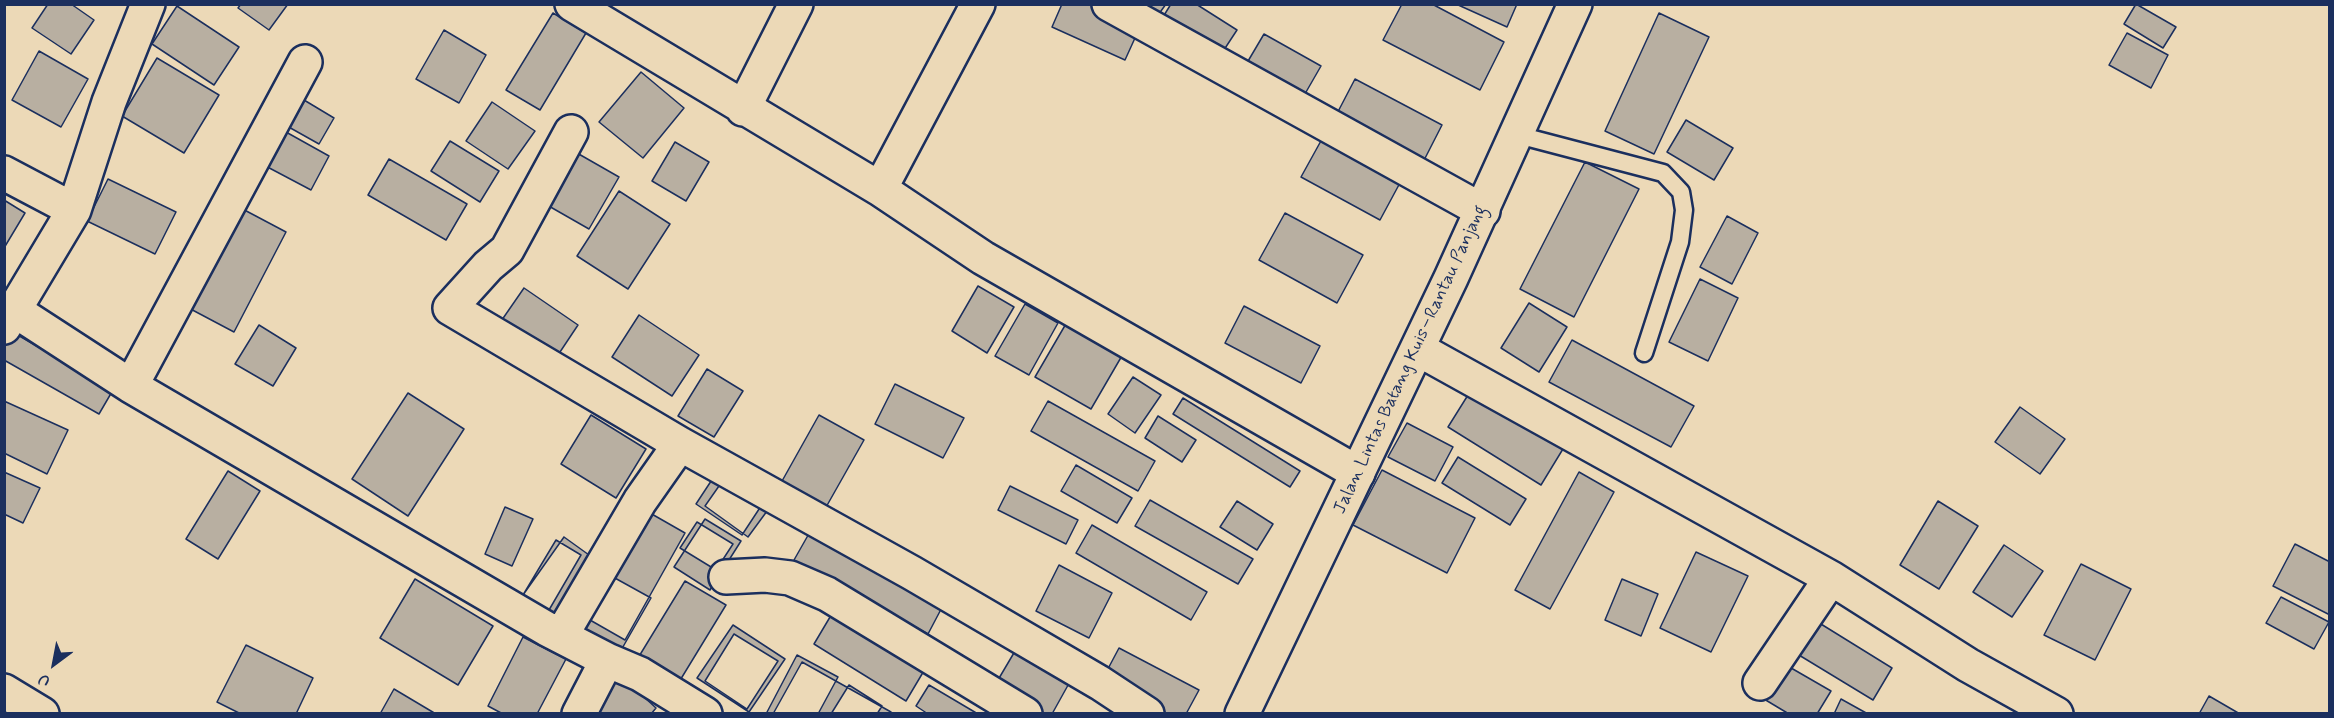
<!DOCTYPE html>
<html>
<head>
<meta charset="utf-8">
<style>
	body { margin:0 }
	#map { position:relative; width:2334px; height:718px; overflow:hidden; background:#ecd9b7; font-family:Mynerve,sans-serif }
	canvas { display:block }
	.frame { position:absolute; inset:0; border:6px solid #1b2f5e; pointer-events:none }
	.north { position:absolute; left:24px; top:634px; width:60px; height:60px; -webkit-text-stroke:4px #ecd9b7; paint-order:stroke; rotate:212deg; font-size:16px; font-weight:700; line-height:24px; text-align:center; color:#1b2f5e }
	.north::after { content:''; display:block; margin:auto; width:21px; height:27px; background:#1b2f5e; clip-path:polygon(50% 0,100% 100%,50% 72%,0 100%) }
</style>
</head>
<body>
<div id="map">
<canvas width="2334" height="718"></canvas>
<div class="frame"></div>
<div class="north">U</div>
</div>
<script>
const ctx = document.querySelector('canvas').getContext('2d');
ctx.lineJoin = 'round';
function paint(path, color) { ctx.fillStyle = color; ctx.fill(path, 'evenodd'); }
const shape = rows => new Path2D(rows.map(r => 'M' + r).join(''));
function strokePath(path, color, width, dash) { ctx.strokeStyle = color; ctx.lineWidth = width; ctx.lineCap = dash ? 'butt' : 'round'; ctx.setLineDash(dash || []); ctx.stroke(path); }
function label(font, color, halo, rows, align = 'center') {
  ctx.font = font + ' Mynerve,sans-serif'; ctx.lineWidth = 4.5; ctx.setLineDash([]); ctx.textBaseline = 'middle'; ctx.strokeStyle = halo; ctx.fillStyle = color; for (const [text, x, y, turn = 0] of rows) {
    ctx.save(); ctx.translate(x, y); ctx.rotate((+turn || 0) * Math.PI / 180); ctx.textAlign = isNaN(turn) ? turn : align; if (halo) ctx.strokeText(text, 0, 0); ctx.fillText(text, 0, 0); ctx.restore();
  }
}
const building = shape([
	[48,4,71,4,94,20,71,54,32,28,48,4],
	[241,4,288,4,269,30,238,8,241,4],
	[1062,4,1092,4,1140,27,1125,60,1052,27,1062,4],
	[1137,4,1166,4,1156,18,1137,4],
	[1171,4,1196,4,1237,30,1216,62,1158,25,1171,4],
	[1402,4,1432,4,1504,42,1480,90,1383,40,1402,4],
	[1456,4,1517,4,1507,27,1456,4],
	[2136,4,2176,27,2163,48,2124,24,2136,4],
	[177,6,239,47,214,85,152,44,177,6],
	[553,13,586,33,540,110,506,90,553,13],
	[1659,13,1709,37,1654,154,1605,131,1659,13],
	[444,30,486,55,459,103,416,79,444,30],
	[2127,33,2168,55,2151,88,2109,65,2127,33],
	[1264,34,1321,66,1298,106,1241,73,1264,34],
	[39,51,88,79,61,127,12,100,39,51],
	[157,58,219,95,184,153,122,116,157,58],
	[641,72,684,108,643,158,599,122,641,72],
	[1355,79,1442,125,1418,172,1331,125,1355,79],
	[294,94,334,118,319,144,278,121,294,94],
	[492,102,535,131,508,169,466,141,492,102],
	[1686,120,1733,148,1714,180,1667,152,1686,120],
	[277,127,329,156,311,190,258,162,277,127],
	[1322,139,1401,181,1380,220,1301,177,1322,139],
	[450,141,499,171,480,202,431,171,450,141],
	[675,142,709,162,686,201,652,181,675,142],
	[577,153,619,177,589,229,547,205,577,153],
	[389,159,467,204,446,240,368,195,389,159],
	[1585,162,1639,189,1574,317,1520,289,1585,162],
	[108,179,176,212,155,254,87,221,108,179],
	[619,191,670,224,628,289,577,256,619,191],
	[4,200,25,213,4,248,4,200],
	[235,205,286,232,234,332,183,305,235,205],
	[1285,213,1363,255,1337,303,1259,260,1285,213],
	[1727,216,1758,233,1732,284,1700,267,1727,216],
	[1700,279,1738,298,1708,361,1669,342,1700,279],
	[978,286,1014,307,987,353,952,331,978,286],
	[524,288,578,325,552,364,497,327,524,288],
	[1529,303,1567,327,1539,372,1501,348,1529,303],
	[1025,304,1058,323,1029,375,995,356,1025,304],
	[1244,306,1320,346,1301,383,1225,343,1244,306],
	[639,315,699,355,672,396,612,357,639,315],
	[1067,322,1123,354,1091,409,1035,377,1067,322],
	[259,325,296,348,273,386,235,364,259,325],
	[9,330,113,390,99,414,4,360,4,337,9,330],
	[1572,340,1694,406,1671,447,1549,382,1572,340],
	[707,369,743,391,714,437,678,416,707,369],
	[1133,377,1161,395,1135,433,1108,414,1133,377],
	[895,384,964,418,943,458,875,424,895,384],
	[1473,387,1566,444,1541,485,1448,427,1473,387],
	[408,393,464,429,408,516,352,479,408,393],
	[1183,398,1300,471,1290,487,1173,414,1183,398],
	[4,401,68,430,47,474,4,453,4,401],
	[1048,401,1155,461,1138,491,1031,431,1048,401],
	[2020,407,2065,439,2040,474,1995,442,2020,407],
	[591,415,646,449,616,498,561,464,591,415],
	[819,415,864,440,821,516,777,490,819,415],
	[1158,416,1196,440,1182,462,1145,438,1158,416],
	[1407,423,1453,447,1435,481,1388,457,1407,423],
	[1458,457,1526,499,1510,525,1442,483,1458,457],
	[1076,465,1132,498,1117,523,1061,491,1076,465],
	[719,469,765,500,742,535,696,504,719,469],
	[1382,470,1475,518,1447,573,1353,525,1382,470],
	[228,471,260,491,218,559,186,539,228,471],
	[4,472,40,488,23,523,4,514,4,472],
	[1579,472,1614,492,1550,609,1515,590,1579,472],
	[726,476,770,507,748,537,705,506,726,476],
	[1010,486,1078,520,1066,544,998,510,1010,486],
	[1150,500,1253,559,1238,584,1135,526,1150,500],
	[1237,501,1273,524,1257,550,1220,527,1237,501],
	[1938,501,1978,526,1939,589,1900,565,1938,501],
	[505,507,533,519,512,566,485,554,505,507],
	[643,509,685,533,625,640,583,616,643,509],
	[705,519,741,541,710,590,674,567,705,519],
	[697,522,733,544,716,570,680,548,697,522],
	[815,523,948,596,928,634,794,560,815,523],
	[1092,525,1207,592,1191,620,1076,553,1092,525],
	[564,537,596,560,555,617,523,595,564,537],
	[556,540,581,555,549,610,523,595,556,540],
	[2295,544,2330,562,2330,615,2273,586,2295,544],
	[2004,545,2043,571,2012,617,1973,592,2004,545],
	[1696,552,1748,576,1711,652,1660,628,1696,552],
	[2081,564,2131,589,2095,660,2044,635,2081,564],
	[1059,565,1112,593,1089,638,1036,611,1059,565],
	[604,572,651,598,620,652,574,626,604,572],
	[415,579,493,626,458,685,380,638,415,579],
	[1622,579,1658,594,1641,636,1605,620,1622,579],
	[685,581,726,605,679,682,638,658,685,581],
	[2281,597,2329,622,2314,649,2266,623,2281,597],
	[833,612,925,669,906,701,814,644,833,612],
	[1808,616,1892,668,1873,700,1789,649,1808,616],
	[733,625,785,659,749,712,697,678,733,625],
	[734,634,778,661,747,709,705,681,734,634],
	[523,637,566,659,537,714,503,714,488,706,523,637],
	[246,645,313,678,296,714,241,714,217,702,246,645],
	[1018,646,1072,678,1052,714,1044,714,995,685,1018,646],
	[1119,648,1199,690,1186,714,1168,714,1102,680,1119,648],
	[797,655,838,677,818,714,766,714,797,655],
	[1779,661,1831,691,1817,714,1789,714,1759,696,1779,661],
	[802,662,891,712,890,714,773,714,802,662],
	[619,674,656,708,651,714,585,714,619,674],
	[849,685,882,706,877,714,831,714,849,685],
	[929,685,978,714,928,714,916,706,929,685],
	[394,689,436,714,380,714,394,689],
	[2209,696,2240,714,2199,714,2209,696],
	[1841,699,1868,714,1834,714,1841,699]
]);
const service = shape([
	[1518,135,1663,173,1681,192,1684,210,1680,242,1644,353]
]);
const minor = shape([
	[572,4,880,189,983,258,1358,473],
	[1109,4,1483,211],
	[743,109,796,4],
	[571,132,507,250,488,266,450,308,680,444,912,573,1100,683,1147,714],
	[4,173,74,210],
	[880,189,978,4],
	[14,310,131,386,547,629,607,660,579,714],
	[4,327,74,210,109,102,148,4],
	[1418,349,1831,578,1968,665,2056,714],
	[131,386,305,62],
	[726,577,765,575,790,578,827,594,1025,714],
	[561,636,640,501,680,444],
	[607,660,640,674,705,714],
	[1760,683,1831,578],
	[4,691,42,714]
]);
const secondary = shape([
	[1242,714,1451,278,1575,4]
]);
const streetNames = [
	["Jalan Lintas Batang Kuis–Rantau Panjang",1411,360,-65]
];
paint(building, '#b8afa1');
strokePath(building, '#1b2f5e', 1.5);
strokePath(service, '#1b2f5e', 21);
strokePath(minor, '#1b2f5e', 38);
strokePath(secondary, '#1b2f5e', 38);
strokePath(service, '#ecd9b7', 16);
strokePath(minor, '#ecd9b7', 33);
strokePath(secondary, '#ecd9b7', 33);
label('18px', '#1b2f5e', '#ecd9b7', streetNames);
</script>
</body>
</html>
